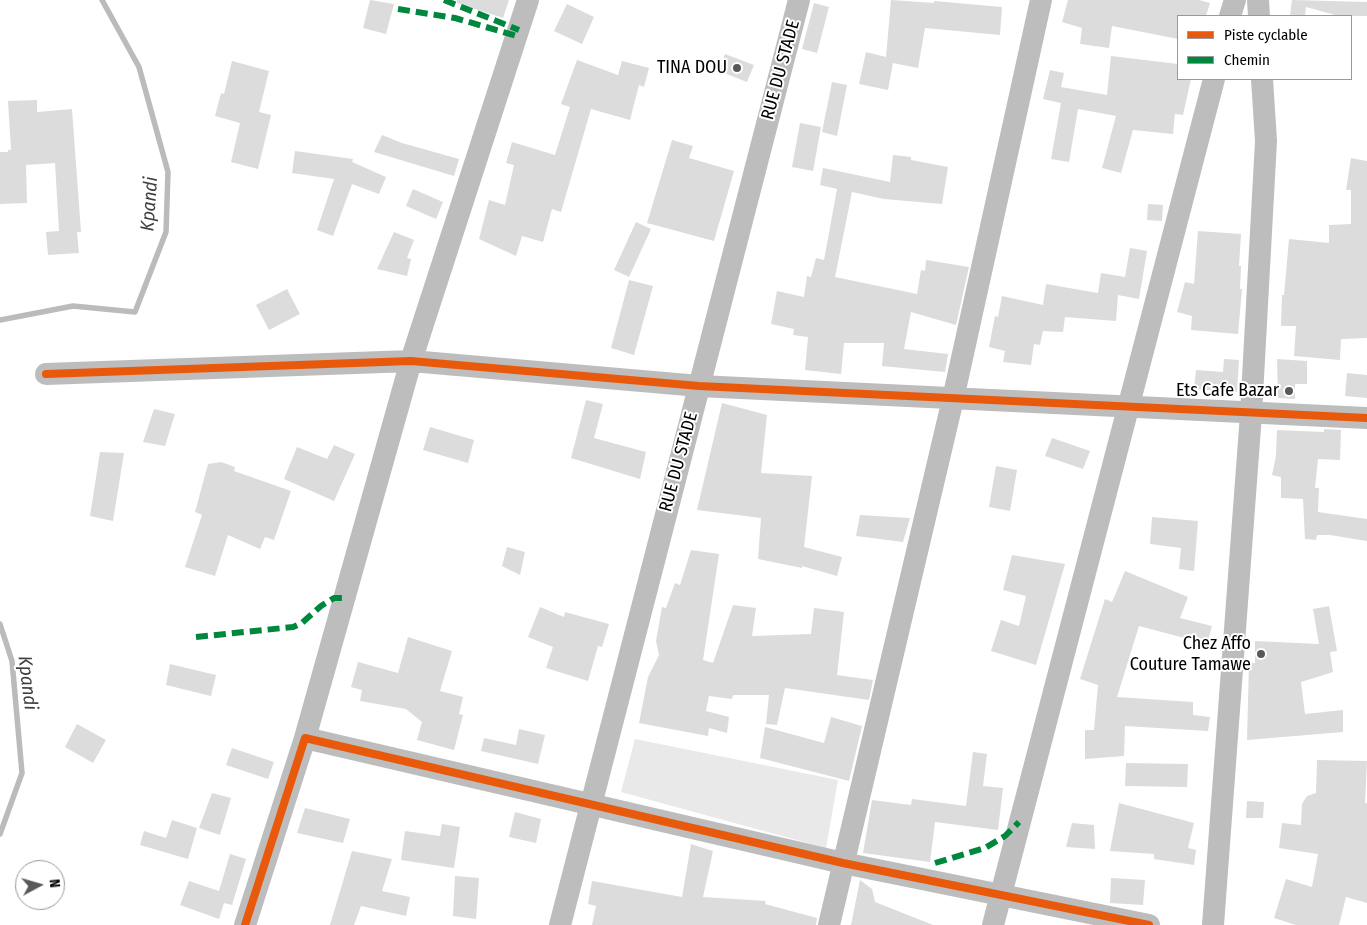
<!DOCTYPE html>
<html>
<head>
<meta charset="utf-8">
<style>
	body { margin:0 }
	#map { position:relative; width:1367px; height:925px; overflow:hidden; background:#fff; font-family:"Fira Sans Condensed",sans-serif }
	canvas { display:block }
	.legend { position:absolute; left:1177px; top:15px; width:175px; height:65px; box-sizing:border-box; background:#fff; border:1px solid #999; margin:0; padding:6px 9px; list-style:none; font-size:15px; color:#000 }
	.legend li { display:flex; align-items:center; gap:10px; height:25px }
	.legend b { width:25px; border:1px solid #999 }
	.north { position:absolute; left:15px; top:860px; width:50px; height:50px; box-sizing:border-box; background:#fff; border:1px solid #999; border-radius:50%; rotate:84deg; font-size:14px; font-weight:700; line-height:20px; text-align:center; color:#000 }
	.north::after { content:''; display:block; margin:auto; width:18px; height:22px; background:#595959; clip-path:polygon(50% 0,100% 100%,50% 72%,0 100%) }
</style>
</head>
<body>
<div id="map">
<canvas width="1367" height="925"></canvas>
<ul class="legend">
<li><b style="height:6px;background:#e8590c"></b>Piste cyclable</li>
<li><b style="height:6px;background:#00873e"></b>Chemin</li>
</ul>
<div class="north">N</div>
</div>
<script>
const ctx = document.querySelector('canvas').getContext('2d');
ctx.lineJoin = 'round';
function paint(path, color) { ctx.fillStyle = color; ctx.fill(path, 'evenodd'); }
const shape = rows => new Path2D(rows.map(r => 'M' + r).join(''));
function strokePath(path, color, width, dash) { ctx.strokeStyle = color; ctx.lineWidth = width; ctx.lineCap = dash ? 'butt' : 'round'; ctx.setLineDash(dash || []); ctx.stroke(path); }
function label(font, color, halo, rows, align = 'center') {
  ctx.font = font + ' "Fira Sans Condensed",sans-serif'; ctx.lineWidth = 4; ctx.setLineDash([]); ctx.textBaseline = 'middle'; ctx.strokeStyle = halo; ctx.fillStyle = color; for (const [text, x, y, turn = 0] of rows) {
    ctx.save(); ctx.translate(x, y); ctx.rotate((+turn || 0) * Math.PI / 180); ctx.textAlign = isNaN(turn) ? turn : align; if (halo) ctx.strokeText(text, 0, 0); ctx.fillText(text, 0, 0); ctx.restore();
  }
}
const green = shape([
	[635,739,838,780,826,848,621,792]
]);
const stream = shape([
	[0,320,73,306,135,312,166,232,168,172,139,67,102,0],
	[0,624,12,661,22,773,0,834]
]);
const building = shape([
	[370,0,394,4,386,34,363,28],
	[457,0,509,0,503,18,457,3],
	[891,0,934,3,934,1,1002,7,1000,35,925,28,918,68,893,63,888,90,859,84,866,52,886,57],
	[1068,0,1199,0,1210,3,1206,16,1178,16,1178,39,1112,26,1109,48,1080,44,1082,28,1062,22],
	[1292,0,1367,2,1367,16,1339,16,1306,7,1305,16,1290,16],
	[814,3,829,7,817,53,802,49],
	[567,4,594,17,582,44,554,31],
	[725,54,754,65,747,82,719,71],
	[1111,56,1178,64,1178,79,1191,79,1183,115,1175,114,1173,134,1133,130,1121,173,1102,168,1116,116,1078,109,1069,162,1051,159,1061,103,1043,99,1050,70,1064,73,1061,87,1107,95],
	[577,60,618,75,622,61,649,68,644,87,639,85,630,120,591,109,561,212,552,209,543,242,522,236,516,256,479,239,489,200,505,205,514,165,506,163,512,142,555,155,570,107,561,104],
	[232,61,269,71,259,112,271,115,258,169,231,162,240,123,215,116,221,93,224,94],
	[832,82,847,85,837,136,822,132],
	[37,100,37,112,72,109,81,232,77,232,79,253,48,255,46,232,59,231,55,163,26,165,27,203,0,204,0,152,8,152,8,150,11,150,8,101],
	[800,123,821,127,813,171,792,167],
	[382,135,402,143,459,159,454,176,374,152],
	[672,140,693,146,689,158,734,171,714,241,647,223],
	[295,151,353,159,352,162,386,177,379,194,352,184,333,236,317,230,334,179,292,173],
	[893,155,911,157,911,160,948,167,942,204,884,199,852,192,835,277,917,294,921,270,925,271,926,260,969,267,956,325,911,312,904,349,948,354,945,372,882,366,884,343,844,343,841,374,805,370,808,337,793,335,794,329,771,324,777,291,804,297,807,276,811,277,816,258,824,260,837,189,820,185,823,168,890,182],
	[1351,158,1367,161,1367,338,1341,339,1340,360,1294,356,1296,326,1281,326,1282,295,1284,295,1289,239,1329,243,1329,225,1351,224,1351,190,1346,190],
	[413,189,443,202,436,219,406,206],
	[1148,204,1163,205,1162,221,1147,220],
	[636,222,651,229,629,277,614,270],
	[1198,231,1241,234,1239,266,1241,266,1240,289,1242,289,1238,334,1191,330,1192,316,1177,312,1185,282,1194,284],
	[394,232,414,240,407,258,411,259,407,276,377,269],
	[1130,248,1147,251,1139,299,1118,295,1116,321,1065,317,1063,332,1043,331,1040,345,1034,344,1031,365,1003,362,1005,351,989,347,995,316,998,317,1002,296,1043,305,1046,284,1098,293,1101,273,1125,277],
	[629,280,653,286,634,355,611,348],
	[287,289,300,314,269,330,256,305],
	[1224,359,1239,360,1237,392,1194,389,1196,370,1223,372],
	[1277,359,1307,361,1307,384,1295,384,1295,399,1278,398],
	[1347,373,1367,375,1367,398,1345,396],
	[586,400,603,404,594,438,646,452,640,479,571,458],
	[722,403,767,415,761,473,812,476,804,547,842,557,837,576,802,566,802,568,758,559,761,518,697,510],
	[154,409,175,414,165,446,143,442],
	[430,427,474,440,468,463,423,450],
	[1324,429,1341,430,1340,460,1318,459,1315,488,1319,488,1318,512,1367,519,1367,541,1330,535,1317,535,1316,540,1305,539,1303,499,1281,498,1281,477,1272,475,1276,456,1277,430,1324,432],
	[1052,438,1090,451,1083,469,1045,456],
	[334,445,355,454,334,501,284,479,297,447,327,459],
	[100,452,124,453,113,521,90,516],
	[221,462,235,467,234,471,291,491,274,540,265,537,260,549,228,535,215,576,185,567,202,515,195,512,208,464],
	[996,466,1017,470,1010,511,989,507],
	[860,515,910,518,903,542,856,536],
	[1152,517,1198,521,1194,571,1179,569,1181,548,1150,544],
	[507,547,525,552,520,575,502,566],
	[691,550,719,554,703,660,713,663,733,605,756,608,752,636,811,634,814,608,844,612,837,675,873,680,869,700,785,688,777,725,766,724,769,695,733,695,732,699,709,696,706,711,729,717,727,733,709,728,708,736,639,723,648,677,659,655,656,641,662,607,666,608,675,583,680,585],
	[1012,555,1065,564,1036,665,991,651,1001,620,1019,626,1026,596,1003,590],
	[1125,571,1188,597,1180,618,1212,626,1207,644,1139,626,1117,697,1193,702,1193,715,1210,717,1208,731,1125,726,1124,756,1085,759,1085,730,1094,730,1098,685,1080,679,1105,599,1112,602],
	[1329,606,1337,651,1330,652,1333,672,1301,682,1305,714,1343,710,1343,732,1247,740,1249,663,1255,663,1255,641,1319,644,1313,609],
	[540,607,564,617,565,612,609,624,602,647,598,646,588,681,546,668,553,647,528,637],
	[408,637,452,651,440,691,463,697,459,714,463,715,454,750,417,740,422,722,406,709,360,701,362,690,351,687,358,662,398,673],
	[170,664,216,675,211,696,166,685],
	[831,717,862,726,849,781,760,758,765,727,824,743],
	[77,724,106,740,93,763,65,747],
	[519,729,545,735,538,764,481,751,484,738,516,745],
	[232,748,274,762,268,779,226,765],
	[973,752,987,754,983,786,1003,788,998,830,935,822,930,862,863,853,872,800,911,805,912,799,966,806],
	[1317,760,1367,761,1365,803,1367,803,1367,903,1346,897,1339,925,1296,925,1274,918,1286,879,1312,887,1318,854,1279,848,1282,823,1301,825,1302,804,1307,796,1316,793],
	[1126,763,1188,764,1187,787,1125,786],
	[212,793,231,798,220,835,199,828],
	[1247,801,1264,802,1263,818,1246,818],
	[1119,803,1194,823,1188,848,1196,850,1194,865,1154,859,1154,854,1110,851],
	[305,808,350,819,343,843,297,833],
	[515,812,541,819,536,843,509,837],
	[172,820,197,828,188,859,140,845,144,831,166,838],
	[1072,823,1094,825,1095,849,1066,847],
	[442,824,460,827,454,868,401,860,405,831,440,836],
	[691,844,713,851,703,897,766,901,765,904,817,918,816,925,592,925,596,906,588,904,592,881,682,897],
	[352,851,392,859,382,891,410,897,406,916,361,906,354,925,330,925],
	[230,854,246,859,232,905,224,903,219,919,180,905,189,881,219,891],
	[455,876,479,878,476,919,453,916],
	[1111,878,1145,880,1143,905,1110,903],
	[860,880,872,889,875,902,933,925,851,925]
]);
const minor = shape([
	[1258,0,1259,16],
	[1230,16,1235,0],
	[46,374,411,361,699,386,1367,418],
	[305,738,411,361,528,0],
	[245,925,305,738,843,863,1149,925],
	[560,925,799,0],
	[829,925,953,399,1041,0],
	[993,925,1214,79],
	[1213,925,1251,414,1266,141,1262,79]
]);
const quiet = shape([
	[444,0,519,30],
	[398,9,455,18,517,36],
	[196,637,293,627,302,623,321,606,334,598,345,598],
	[935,863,985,848,1005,836,1019,822]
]);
const cycleway = shape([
	[46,374,411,361,699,386,1367,418],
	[245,925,305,738,843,863,1149,925]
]);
const markers = [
	[737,68,5,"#595959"],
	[1289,391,5,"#595959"],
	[1261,654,5,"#595959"]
];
const poiNames = [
	["TINA DOU",727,68],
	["Ets Cafe Bazar",1279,391],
	["Chez Affo",1251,644],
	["Couture Tamawe",1251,665]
];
const streetNames = [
	["RUE DU STADE",781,70,-75],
	["RUE DU STADE",679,462,-75]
];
const waterNames = [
	["Kpandi",150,204,-86],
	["Kpandi",27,683,83]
];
paint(green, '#e9e9e9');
strokePath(stream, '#bbb', 5.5);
paint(building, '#dcdcdc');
strokePath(minor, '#bdbdbd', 22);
strokePath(quiet, '#00873e', 6, [12, 6]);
strokePath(cycleway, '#e8590c', 8);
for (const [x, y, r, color] of markers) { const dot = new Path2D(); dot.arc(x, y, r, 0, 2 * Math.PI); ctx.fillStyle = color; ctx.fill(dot); strokePath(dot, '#fff', 2); }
label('18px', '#000', '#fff', poiNames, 'right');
label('18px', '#000', '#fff', streetNames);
label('italic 19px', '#3f3f3f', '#fff', waterNames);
</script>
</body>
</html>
